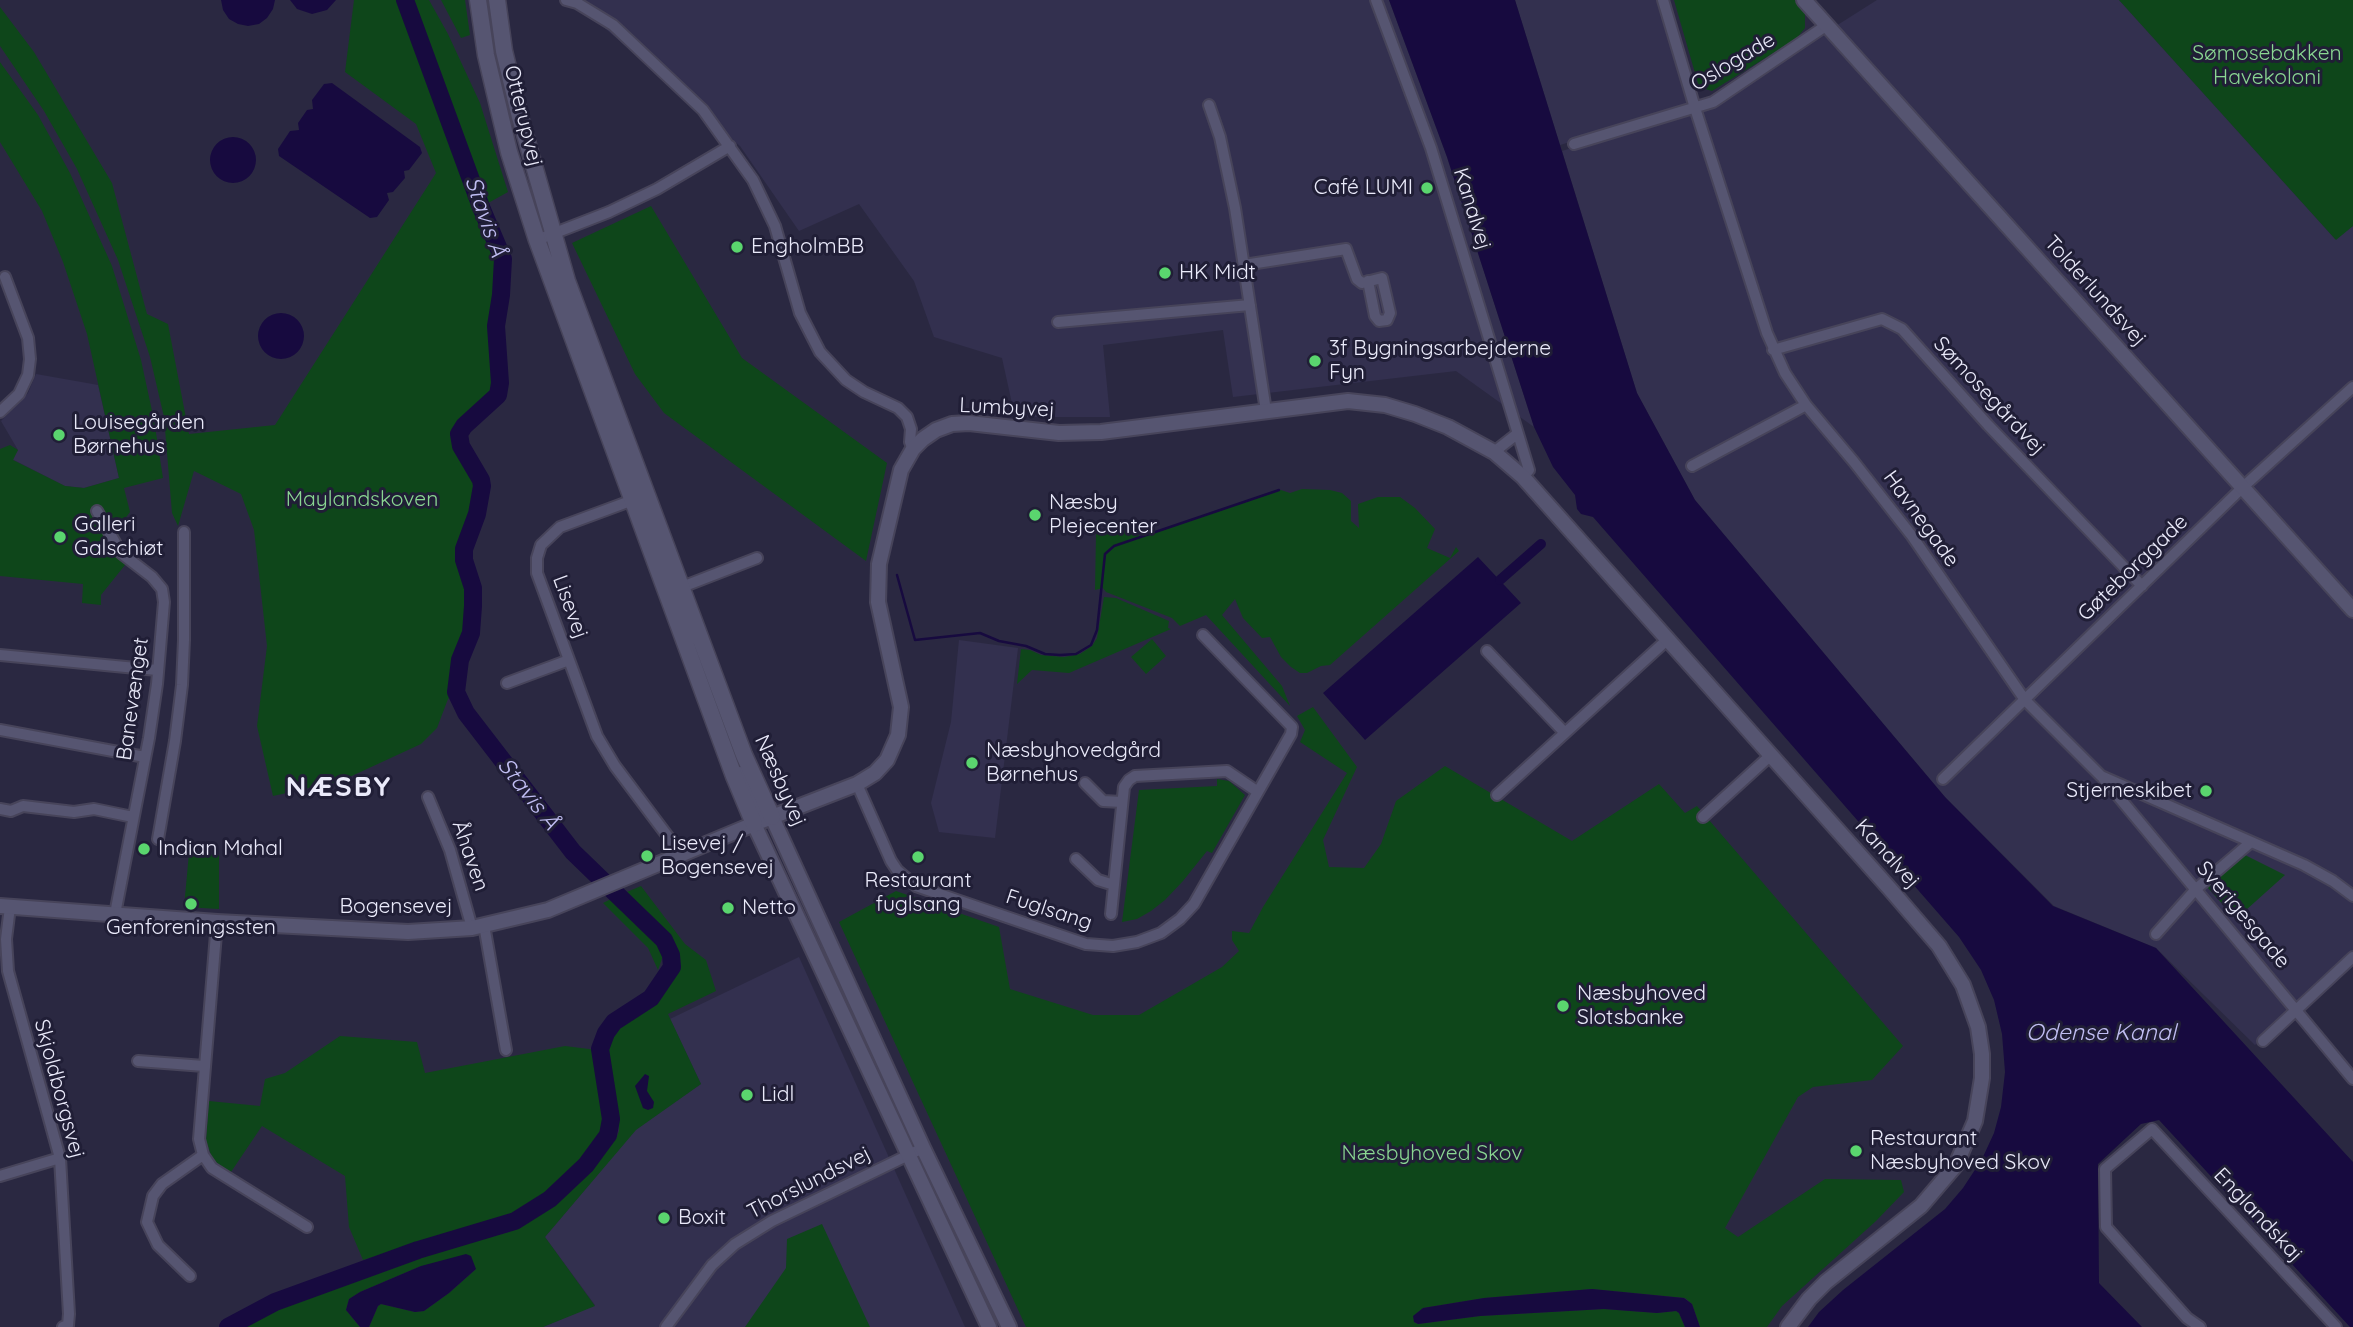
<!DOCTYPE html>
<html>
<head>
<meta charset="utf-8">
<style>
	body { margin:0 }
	canvas { display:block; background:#2a2841 }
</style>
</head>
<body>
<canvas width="2353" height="1327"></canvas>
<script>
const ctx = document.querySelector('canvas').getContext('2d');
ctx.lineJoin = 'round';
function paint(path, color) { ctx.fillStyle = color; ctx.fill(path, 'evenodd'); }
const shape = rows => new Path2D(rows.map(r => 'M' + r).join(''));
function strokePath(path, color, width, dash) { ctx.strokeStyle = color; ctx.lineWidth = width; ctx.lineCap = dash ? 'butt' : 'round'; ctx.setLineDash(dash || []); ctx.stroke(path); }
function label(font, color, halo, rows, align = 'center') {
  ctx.font = font + ' Quicksand,sans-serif'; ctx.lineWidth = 6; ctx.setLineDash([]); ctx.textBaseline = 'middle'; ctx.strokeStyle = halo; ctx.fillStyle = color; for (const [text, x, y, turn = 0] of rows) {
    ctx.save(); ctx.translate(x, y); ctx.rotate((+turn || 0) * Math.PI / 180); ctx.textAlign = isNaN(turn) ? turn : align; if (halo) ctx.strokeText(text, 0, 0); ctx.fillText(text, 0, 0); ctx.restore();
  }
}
const built = shape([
	[577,0,1389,0,1447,157,1534,427,1456,371,1233,397,1223,330,1103,345,1110,417,1015,417,1002,358,934,337,914,281,859,204,799,231,740,146,591,16],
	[1515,0,1659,0,1690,106,1560,145],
	[1877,0,2119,0,2335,239,2353,226,2353,954,2255,1045,2156,948,2054,906,1945,797,1695,500,1637,393,1562,151,1708,107],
	[36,374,98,385,119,478,84,488,65,486,12,459,18,450,1,421,28,393],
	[959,640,1018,648,995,838,939,832,931,803,951,722],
	[799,957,965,1327,543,1327,595,1305,545,1237,636,1129,701,1084,670,1019]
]);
const green = shape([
	[354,0,429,0,448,34,480,103,508,192,481,207,503,259,501,295,496,326,500,383,498,395,464,426,459,434,461,447,481,480,482,486,477,514,464,549,464,560,473,588,471,633,460,660,456,692,448,699,437,728,421,744,341,781,273,796,257,726,267,646,254,530,241,494,194,471,178,526,172,513,164,417,150,357,118,260,77,169,44,111,0,46,0,7,34,52,112,183,147,314,168,324,189,434,275,425,436,173,416,124,345,72],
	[441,0,465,0,470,35,461,38],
	[1674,0,1795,0,1805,11,1805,28,1796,39,1712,91,1699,87],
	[2119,0,2353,0,2353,226,2336,240],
	[0,62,38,115,70,173,112,266,141,360,154,420,163,478,124,488,130,512,124,520,114,525,125,549,133,555,101,595,101,605,82,603,83,584,0,576,0,449,10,445,18,450,13,460,65,486,84,488,119,478,87,334,63,262,42,211,0,142],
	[651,206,742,358,887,463,866,561,664,413,635,374,572,243],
	[1302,489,1330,490,1342,493,1351,501,1351,521,1359,528,1358,504,1378,497,1400,497,1415,508,1435,529,1427,548,1450,558,1456,547,1459,551,1330,665,1321,666,1307,673,1300,673,1291,667,1281,657,1270,637,1262,638,1243,618,1235,599,1222,615,1282,686,1290,706,1206,615,1180,626,1172,618,1106,592,1103,588,1095,590,1096,534,1138,529,1139,538,1281,490,1290,493],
	[1104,597,1116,598,1169,621,1168,628,1171,629,1069,673,1032,670,1017,684,1021,649,1030,650,1041,655,1064,657,1080,654,1092,646,1097,638],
	[1152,639,1166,656,1146,674,1131,657],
	[1313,707,1357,767,1323,840,1329,867,1364,868,1381,844,1396,801,1445,766,1572,841,1659,784,1685,813,1697,806,1903,1046,1872,1080,1813,1087,1798,1097,1725,1228,1738,1237,1825,1179,1901,1180,1904,1192,1876,1221,1782,1306,1767,1327,1700,1327,1692,1304,1685,1298,1592,1289,1484,1298,1423,1308,1414,1316,1414,1322,1418,1324,1480,1316,1604,1309,1657,1313,1676,1311,1679,1313,1685,1327,1026,1327,839,922,896,891,999,927,1010,989,1093,1015,1139,1015,1222,967,1239,951,1232,940,1232,931,1249,933,1263,907,1347,773,1300,742,1305,730,1297,716],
	[1217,779,1229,781,1245,795,1212,853,1207,851,1183,881,1165,900,1151,911,1137,919,1122,922,1139,790,1217,786],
	[189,853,219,855,219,909,184,907],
	[2243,854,2285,875,2236,919,2207,887],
	[641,886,685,944,706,960,716,991,668,1014,701,1084,636,1130,545,1237,595,1306,543,1327,369,1327,378,1306,381,1304,415,1312,424,1311,449,1293,476,1269,421,1266,360,1292,349,1299,346,1310,360,1327,240,1327,289,1304,396,1263,433,1251,509,1232,531,1219,587,1171,616,1139,619,1131,619,1124,607,1059,608,1037,617,1025,656,1003,671,982,678,964,677,952,673,944,622,894],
	[613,898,658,939,664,953,658,970,648,948,603,903],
	[340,1036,417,1042,425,1073,565,1046,597,1050,599,1089,606,1117,604,1129,588,1151,563,1178,533,1203,506,1217,363,1260,349,1227,345,1176,262,1126,231,1172,217,1163,211,1155,206,1140,209,1101,260,1106,265,1079,285,1073],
	[822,1224,870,1327,745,1327,786,1268,787,1239]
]);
const water = shape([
	[221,0,275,0,273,9,267,18,259,24,248,26,238,24,229,19,223,10],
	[290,0,336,0,327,10,312,14,297,9],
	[1389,0,1515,0,1637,393,1695,500,1945,797,2053,906,2156,948,2353,1162,2353,1327,2350,1327,2159,1120,2141,1124,2098,1164,2099,1283,2142,1327,1808,1327,1819,1312,1843,1290,1945,1209,1963,1188,1982,1159,1994,1133,2001,1107,2005,1072,2002,1034,1994,1000,1981,970,1959,937,1593,517,1581,514,1577,509,1575,495,1553,467,1534,427,1447,157],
	[332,83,420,147,422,153,409,170,404,171,405,178,393,192,387,193,389,200,377,217,370,218,279,156,278,149,290,131,299,130,298,123,307,110,313,109,312,100,324,84],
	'210 160a23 23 0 1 1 46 0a23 23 0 1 1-46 0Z',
	'258 336a23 23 0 1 1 46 0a23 23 0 1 1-46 0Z',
	[1478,557,1521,603,1365,740,1323,693],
	[645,1074,649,1076,647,1091,654,1102,653,1108,648,1110,643,1108,635,1086],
	[466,1254,471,1256,476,1269,449,1293,424,1311,415,1312,381,1304,378,1306,369,1327,360,1327,346,1310,349,1299,360,1292,421,1266],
	[1592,1289,1684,1298,1692,1304,1700,1327,1685,1327,1679,1313,1676,1311,1657,1313,1604,1309,1480,1316,1418,1324,1414,1322,1413,1316,1423,1308,1484,1298]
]);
const stream = shape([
	[897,575,915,640,980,633,999,641,1026,646,1045,654,1060,655,1076,654,1091,645,1097,630,1105,554,1114,546,1279,490]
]);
const canal = shape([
	[1500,580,1541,544]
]);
const river = shape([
	[228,1327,275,1302,418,1250,515,1221,550,1199,586,1165,608,1135,611,1119,600,1049,606,1033,614,1022,651,998,672,967,671,955,664,940,573,852,466,713,456,692,460,660,471,633,473,606,473,588,464,560,464,549,477,514,482,486,481,480,461,446,459,434,464,426,498,395,500,383,496,326,501,295,503,259,481,207,405,0]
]);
const minor = shape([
	[566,0,577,3,613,25,703,110,753,180,775,226,800,313,820,352,846,380,864,392,898,408,907,417,911,429,910,442,913,449],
	[1376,0,1431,148,1529,470,1523,477],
	[1663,0,1695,108,1767,333,1785,373,1806,405,1854,462,1912,536,2025,700,2101,776,2304,865,2333,881,2353,896],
	[1209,105,1220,137,1235,208,1266,411],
	[1574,144,1713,102,1827,25],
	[537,240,609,212,657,189,730,146],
	[1244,265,1346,249,1357,279,1362,283,1382,278,1390,313,1387,320,1379,321,1375,316,1368,281],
	[1058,322,1250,305],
	[1773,350,1882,319,1902,329,1988,425,2142,586],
	[0,412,19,394,28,375,30,359,28,338,5,277],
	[1494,452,1517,434],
	[1692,466,1806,405],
	[633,500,560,527,541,545,537,558,537,573,597,736,615,766,681,854],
	[97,511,121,553,152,577,162,589,164,602,157,684,149,738,115,914],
	[682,587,757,558],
	[1487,651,1565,733],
	[0,655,157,670],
	[507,683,569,660],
	[0,730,145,757],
	[2103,778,2353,1079],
	[1943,779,2243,487,2353,387],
	[1085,783,1103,801,1122,802],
	[857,784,891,861,897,870,916,886,1086,944,1113,946,1137,942,1161,933,1180,919,1194,904,1291,734,1292,727,1203,635],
	[1497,795,1668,639],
	[428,797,450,850,472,928],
	[0,809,11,811,23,806,74,812,94,809,133,817],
	[1703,817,1771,755],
	[158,839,175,741,182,685,184,640,184,532],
	[1076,859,1098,880,1114,885],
	[10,907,6,939,8,971,60,1158,69,1314,68,1325,63,1327],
	[1111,914,1124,787,1129,780,1135,776,1227,771,1258,792],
	[217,922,199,1139,203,1155,212,1168,307,1227],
	[484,925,506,1050],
	[2156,934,2196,889,2251,842],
	[2263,1041,2353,957],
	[138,1061,204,1066],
	[0,1176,60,1158],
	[190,1276,158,1245,147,1222,153,1196,162,1184,203,1155],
	[666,1327,712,1265,735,1244,772,1221,923,1148],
	[2200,1327,2187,1318,2106,1227,2105,1169,2152,1129,2336,1327]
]);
const tertiary = shape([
	[1804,0,2353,610],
	[740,774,759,814,772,817],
	[772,817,923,1148,1009,1327],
	[754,824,989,1327],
	[0,906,217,922,408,932,472,928,548,910,754,824,857,784,875,773,887,760,898,735,901,707,878,602,879,564,901,470,913,449,923,439,936,430,952,424,969,423,1059,433,1101,432,1348,401,1385,405,1415,414,1448,427,1494,452,1523,477,1890,889,1939,946,1963,985,1978,1027,1982,1054,1982,1078,1975,1121,1956,1165,1921,1206,1826,1282,1809,1299,1788,1327]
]);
const secondary = shape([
	[478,0,486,55,509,152,537,240,734,776,754,824],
	[497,0,504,51,520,117,567,281,744,755,772,817]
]);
const markers = [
	[1427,188,7,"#5ad56e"],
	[737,247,7,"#5ad56e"],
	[1165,273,7,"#5ad56e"],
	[1315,361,7,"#5ad56e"],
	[59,435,7,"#5ad56e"],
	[1035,515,7,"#5ad56e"],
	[60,537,7,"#5ad56e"],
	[972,763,7,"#5ad56e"],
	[2206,791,7,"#5ad56e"],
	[144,849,7,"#5ad56e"],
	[647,856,7,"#5ad56e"],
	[918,857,7,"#5ad56e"],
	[191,904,7,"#5ad56e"],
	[728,908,7,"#5ad56e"],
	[1563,1006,7,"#5ad56e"],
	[747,1095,7,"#5ad56e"],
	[1856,1151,7,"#5ad56e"],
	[664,1218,7,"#5ad56e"]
];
const parkNames = [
	["Sømosebakken",2267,54],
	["Havekoloni",2267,78],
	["Maylandskoven",362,500],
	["Næsbyhoved Skov",1432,1154]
];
const streetNames = [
	["Oslogade",1733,62,-31],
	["Otterupvej",523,116,76],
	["Kanalvej",1472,209,73],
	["Tolderlundsvej",2095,291,48],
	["Sømosegårdvej",1989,396,47],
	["Lumbyvej",1007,408,3],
	["Havnegade",1921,519,54],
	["Gøteborggade",2133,568,-44],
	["Lisevej",570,607,70],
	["Banevænget",133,699,-82],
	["Næsbyvej",780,781,66],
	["Kanalvej",1887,854,48],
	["Åhaven",470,856,71],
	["Bogensevej",396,907],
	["Fuglsang",1049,910,18],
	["Sverigesgade",2243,915,50],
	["Skjoldborgsvej",59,1089,75],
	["Thorslundsvej",809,1183,-27],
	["Englandskaj",2258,1215,47]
];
const poiNames = [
	["Café LUMI",1413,188,"right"],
	["EngholmBB",751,247],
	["HK Midt",1179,273],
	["3f Bygningsarbejderne",1329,349],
	["Fyn",1329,373],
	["Louisegården",73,423],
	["Børnehus",73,447],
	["Næsby",1049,503],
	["Plejecenter",1049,527],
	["Galleri",74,525],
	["Galschiøt",74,549],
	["Næsbyhovedgård",986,751],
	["Børnehus",986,775],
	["Stjerneskibet",2192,791,"right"],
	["Lisevej /",661,844],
	["Bogensevej",661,868],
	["Indian Mahal",158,849],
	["Restaurant",918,881,"center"],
	["fuglsang",918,905,"center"],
	["Netto",742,908],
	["Genforeningssten",191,928,"center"],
	["Næsbyhoved",1577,994],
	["Slotsbanke",1577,1018],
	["Lidl",761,1095],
	["Restaurant",1870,1139],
	["Næsbyhoved Skov",1870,1163],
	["Boxit",678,1218]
];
const waterNames = [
	["Stavis Å",485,217,71],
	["Stavis Å",528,794,52],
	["Odense Kanal",2101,1033]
];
const districtNames = [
	["NÆSBY",339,788]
];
paint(built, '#33304f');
paint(green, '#0e461a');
paint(water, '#170a3f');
strokePath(stream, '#170a3f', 2.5);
strokePath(canal, '#170a3f', 10);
strokePath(river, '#170a3f', 18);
strokePath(minor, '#47445a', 14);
strokePath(tertiary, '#47445a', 18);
strokePath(secondary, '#47445a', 19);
strokePath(minor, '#565571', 10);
strokePath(tertiary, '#565571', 14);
strokePath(secondary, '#565571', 16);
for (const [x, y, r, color] of markers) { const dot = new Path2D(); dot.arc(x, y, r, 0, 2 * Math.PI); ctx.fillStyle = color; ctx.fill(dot); strokePath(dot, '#201e36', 2.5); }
label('21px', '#8ad792', '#201e36', parkNames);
label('21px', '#eaeafa', '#201e36', streetNames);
label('21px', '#eaeafa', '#201e36', poiNames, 'left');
label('italic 23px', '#c0bdf2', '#201e36', waterNames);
ctx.letterSpacing = '2px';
label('bold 28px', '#eaeafa', '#201e36', districtNames);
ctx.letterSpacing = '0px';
</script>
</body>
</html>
